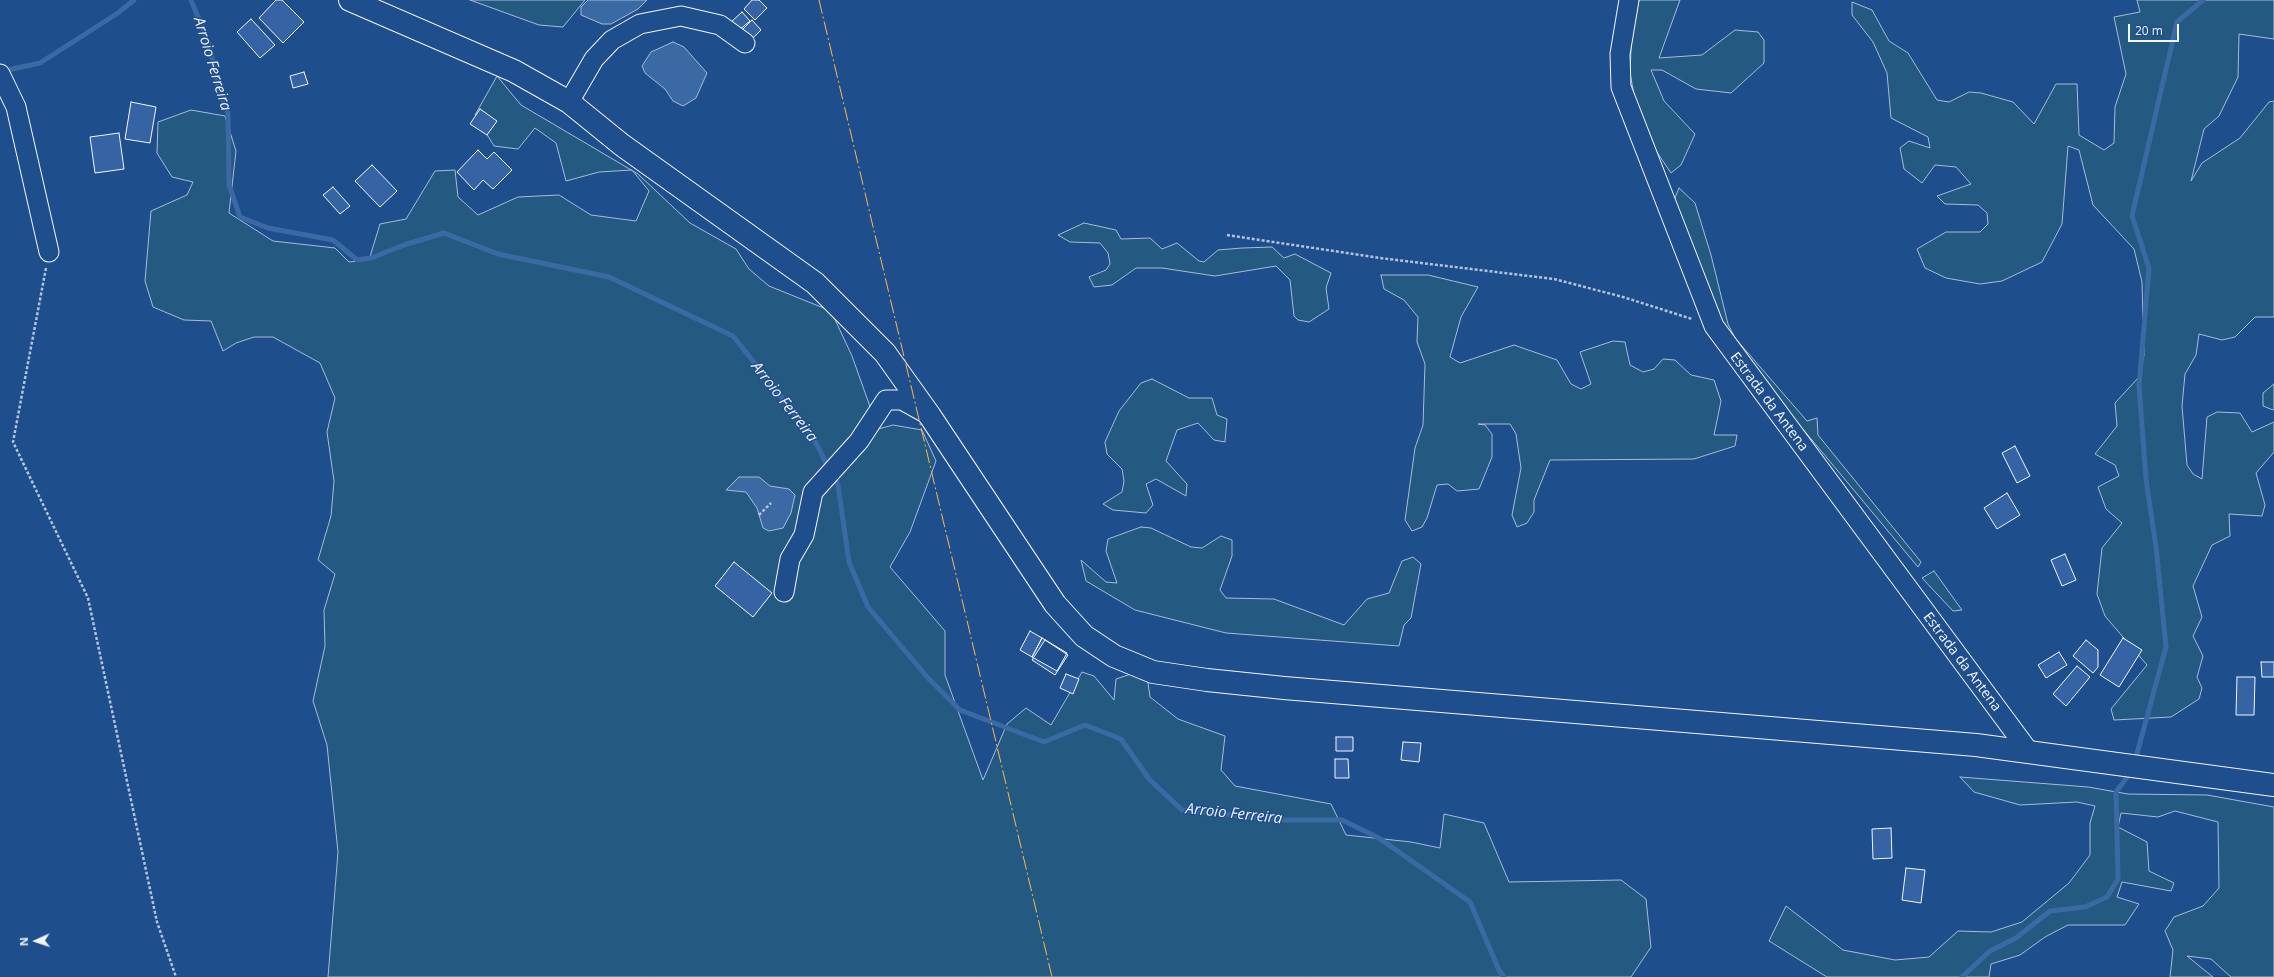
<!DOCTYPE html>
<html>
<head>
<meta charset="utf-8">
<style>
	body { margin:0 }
	#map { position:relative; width:2274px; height:977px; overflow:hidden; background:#1f4e8c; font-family:"Open Sans",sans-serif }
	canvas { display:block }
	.north { position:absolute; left:16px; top:921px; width:40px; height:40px; -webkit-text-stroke:3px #1f4e8c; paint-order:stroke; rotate:267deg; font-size:11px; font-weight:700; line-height:16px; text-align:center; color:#f2f6ff }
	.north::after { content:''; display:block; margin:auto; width:14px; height:18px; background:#f2f6ff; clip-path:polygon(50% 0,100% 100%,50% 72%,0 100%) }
	.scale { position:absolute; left:2128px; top:24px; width:51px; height:18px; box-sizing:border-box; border:2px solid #f2f6ff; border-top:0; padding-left:5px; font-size:12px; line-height:14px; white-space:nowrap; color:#f2f6ff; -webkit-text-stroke:3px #1f4e8c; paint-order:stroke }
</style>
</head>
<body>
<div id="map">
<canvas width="2274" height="977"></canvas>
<div class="north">N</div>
<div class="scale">20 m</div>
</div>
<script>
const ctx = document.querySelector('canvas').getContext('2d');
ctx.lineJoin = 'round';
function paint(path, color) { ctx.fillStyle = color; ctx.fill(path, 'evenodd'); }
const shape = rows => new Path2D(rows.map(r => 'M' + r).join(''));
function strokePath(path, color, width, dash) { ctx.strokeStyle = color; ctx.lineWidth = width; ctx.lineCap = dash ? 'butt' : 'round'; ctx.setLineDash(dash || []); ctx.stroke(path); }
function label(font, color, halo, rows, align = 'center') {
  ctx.font = font + ' "Open Sans",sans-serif'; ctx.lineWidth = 3; ctx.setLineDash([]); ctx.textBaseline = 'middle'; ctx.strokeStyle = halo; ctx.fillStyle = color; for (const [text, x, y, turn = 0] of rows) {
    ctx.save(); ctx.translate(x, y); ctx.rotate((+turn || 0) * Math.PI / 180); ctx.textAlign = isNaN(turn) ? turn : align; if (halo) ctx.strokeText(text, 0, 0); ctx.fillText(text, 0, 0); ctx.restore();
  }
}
const green = shape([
	[470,0,585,0,563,27,539,25,470,0],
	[1639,0,1680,0,1659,58,1702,55,1735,30,1758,32,1764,40,1764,63,1731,93,1696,89,1662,70,1651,70,1664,101,1695,134,1681,165,1671,173,1640,127,1630,73,1632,27,1639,0],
	[2137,0,2274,0,2274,39,2239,34,2238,77,2219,116,2204,129,2191,181,2202,163,2240,138,2269,102,2274,101,2274,317,2255,317,2235,337,2222,340,2199,334,2196,355,2185,374,2182,406,2187,465,2193,474,2202,479,2207,417,2217,412,2240,413,2252,432,2274,422,2274,452,2256,473,2265,505,2262,516,2229,514,2230,536,2212,545,2193,586,2202,617,2193,636,2203,656,2197,677,2202,688,2199,699,2171,717,2114,720,2111,709,2147,665,2105,616,2097,594,2102,548,2122,523,2106,509,2098,487,2119,476,2115,465,2095,454,2117,426,2115,403,2139,377,2144,355,2142,282,2134,249,2093,205,2079,150,2068,146,2062,224,2042,262,2002,281,1980,284,1946,278,1925,268,1917,249,1946,232,1980,232,1988,224,1987,213,1978,205,1945,204,1937,196,1971,184,1956,167,1935,165,1922,183,1904,169,1900,148,1909,141,1930,148,1928,137,1891,118,1887,73,1873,42,1852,15,1852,2,1872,10,1889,41,1908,53,1937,100,1949,102,1969,92,1981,93,2013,102,2034,124,2056,84,2077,84,2079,135,2104,150,2114,143,2115,107,2126,74,2114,17,2140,12,2137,0],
	[497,76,521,105,638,174,690,223,736,249,749,269,769,286,831,311,852,356,878,429,893,425,922,430,936,461,910,532,890,567,945,631,945,675,983,780,1007,724,1026,708,1051,725,1082,672,1094,676,1114,700,1116,679,1146,669,1150,697,1178,719,1225,736,1221,770,1235,786,1331,804,1346,835,1411,842,1440,848,1444,814,1484,823,1509,882,1621,880,1646,899,1651,947,1631,977,328,977,338,852,327,745,313,701,325,646,324,610,335,574,318,560,331,516,334,481,327,432,335,398,320,363,273,337,254,337,236,343,223,351,211,321,184,320,153,307,145,281,151,211,187,195,193,182,172,177,157,153,158,122,191,110,225,116,236,151,229,213,273,241,335,248,349,262,369,260,380,224,406,219,435,171,455,170,458,197,478,215,518,197,559,195,591,215,636,221,649,191,632,170,599,172,566,181,556,143,535,128,518,149,494,146,475,115,497,76],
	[1679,188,1695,203,1711,255,1728,324,1735,338,1807,421,1817,418,1818,435,1921,562,1918,567,1726,337,1673,203,1679,188],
	[1084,223,1116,230,1121,239,1150,238,1162,249,1177,243,1199,261,1204,262,1218,250,1242,248,1272,247,1284,258,1295,254,1331,273,1326,288,1329,309,1309,322,1298,320,1294,316,1290,280,1276,266,1215,276,1162,268,1136,268,1112,285,1094,287,1089,277,1106,270,1110,264,1108,253,1100,243,1070,242,1058,235,1084,223],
	[1381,275,1428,275,1478,287,1461,317,1450,357,1460,363,1514,345,1557,360,1571,384,1581,389,1591,384,1580,352,1613,341,1625,342,1630,365,1643,372,1654,369,1663,359,1675,360,1691,375,1714,380,1721,401,1714,435,1737,435,1735,446,1694,459,1550,460,1534,500,1534,512,1527,523,1517,527,1512,515,1521,468,1516,434,1510,424,1478,424,1485,425,1492,434,1492,457,1479,489,1457,491,1448,484,1437,485,1427,518,1422,527,1412,531,1405,520,1415,448,1423,425,1425,364,1417,342,1418,317,1404,300,1384,289,1381,275],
	[1152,379,1189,398,1212,398,1217,415,1227,419,1225,442,1214,440,1198,423,1177,430,1166,461,1187,484,1186,496,1156,479,1146,484,1153,505,1146,513,1113,510,1103,504,1122,492,1124,481,1122,469,1107,454,1105,442,1119,411,1141,383,1152,379],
	[2274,384,2274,409,2273,410,2263,406,2263,393,2274,384],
	[1141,527,1151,528,1191,547,1202,548,1221,536,1232,540,1232,556,1220,590,1226,598,1274,599,1344,625,1367,599,1389,593,1402,561,1413,557,1421,564,1411,618,1404,625,1399,646,1226,633,1135,610,1086,581,1081,560,1106,582,1117,583,1106,551,1108,539,1141,527],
	[1934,571,1962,610,1953,611,1922,578,1934,571],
	[1960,777,2088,787,2128,794,2207,795,2274,807,2274,977,2231,977,2211,959,2187,956,2213,977,2170,977,2173,950,2165,931,2174,917,2203,906,2219,888,2218,822,2175,811,2158,817,2121,813,2118,827,2147,842,2149,871,2174,883,2171,891,2122,882,2117,897,2139,904,2125,925,2068,925,2045,937,2020,955,1991,964,1989,977,1827,977,1769,941,1786,906,1843,950,1895,960,1929,957,1958,931,1991,932,2022,922,2069,883,2090,855,2090,823,2095,806,2077,802,2020,805,1974,792,1960,777]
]);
const water = shape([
	[588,0,647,0,638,9,611,24,602,24,581,15,581,7,588,0],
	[673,42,684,47,707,73,696,98,683,106,673,101,665,89,645,73,642,66,651,52,673,42],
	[739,477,759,477,770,486,789,489,795,495,791,513,783,528,769,531,763,528,757,508,746,492,726,490,739,477]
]);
const stream = shape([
	[191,0,209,44,218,87,228,113,229,185,240,217,268,228,333,240,357,260,371,258,404,245,444,233,498,254,609,277,733,336,813,437,829,469],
	[3,71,40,63,118,13,134,0],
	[833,476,838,485,849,562,868,607,928,678,960,710,1044,742,1085,725,1121,739,1149,779,1182,810,1285,820,1342,820,1379,838,1470,902,1499,970,1504,977],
	[2135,761,2166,647,2156,547,2146,479,2139,386,2149,268,2132,216,2177,22,2203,0],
	[1962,977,1990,951,2016,938,2050,911,2085,907,2107,897,2118,879,2116,792,2131,772]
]);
const building = shape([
	[276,0,282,0,304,22,283,43,259,18,276,0],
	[752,0,759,0,767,8,755,20,744,9,752,0],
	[742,12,750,21,738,31,730,23,742,12],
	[251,19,275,45,260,58,237,32,251,19],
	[752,20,761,30,749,42,740,32,752,20],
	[304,72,308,84,293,88,290,76,304,72],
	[131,102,156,107,150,143,125,139,131,102],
	[480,109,497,121,487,135,470,124,480,109],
	[119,133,124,169,95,173,90,137,119,133],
	[478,150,487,159,494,152,512,170,493,189,483,180,474,190,457,172,478,150],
	[372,165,397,191,380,207,355,181,372,165],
	[333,187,350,206,340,214,323,195,333,187],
	[2015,446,2030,476,2017,483,2002,453,2015,446],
	[2007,493,2020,515,1997,529,1984,508,2007,493],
	[2065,554,2076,580,2062,586,2051,560,2065,554],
	[734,562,772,593,753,617,715,586,734,562],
	[1030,631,1042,638,1032,657,1020,650,1030,631],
	[1042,638,1067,653,1057,671,1032,657,1042,638],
	[2123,638,2142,650,2119,687,2100,675,2123,638],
	[1045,640,1068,655,1055,675,1032,660,1045,640],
	[2086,640,2098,650,2098,667,2093,673,2073,656,2086,640],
	[2059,652,2067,665,2046,678,2038,665,2059,652],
	[2261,662,2274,662,2274,677,2262,677,2261,662],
	[2077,666,2090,677,2066,706,2053,694,2077,666],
	[1066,674,1079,679,1073,694,1060,688,1066,674],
	[2237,677,2255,677,2254,715,2236,715,2237,677],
	[1336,737,1353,737,1353,751,1336,751,1336,737],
	[1403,742,1421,743,1419,762,1401,760,1403,742],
	[1335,759,1348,759,1349,778,1335,778,1335,759],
	[1891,828,1892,858,1873,859,1872,829,1891,828],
	[1906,868,1925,870,1921,903,1902,900,1906,868]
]);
const path = shape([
	[1227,235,1380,258,1554,279,1623,297,1692,319],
	[46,268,13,442,88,598,157,922,176,977],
	[759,515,771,503]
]);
const minor = shape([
	[1629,0,1620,54,1621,87,1714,326,2030,753],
	[0,74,16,107,49,252],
	[569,102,594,59,612,40,640,24,681,16,720,25,745,43],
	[784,592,790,559,804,535,813,492,859,441,886,400,902,400,929,415]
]);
const major = shape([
	[350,0,514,71,569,102,622,145,815,283,885,353,930,416,1055,604,1084,636,1114,656,1153,672,1207,680,1284,688,1976,745,2274,785]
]);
const power = shape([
	[819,0,1052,977]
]);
const streetNames = [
	["Estrada da Antena",1769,402,53],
	["Estrada da Antena",1962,662,53]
];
const waterNames = [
	["Arroio Ferreira",212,64,73],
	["Arroio Ferreira",784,402,52],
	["Arroio Ferreira",1234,814,6]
];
paint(green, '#245a82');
strokePath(green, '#a8bbd7', 1);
paint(water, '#3b69a3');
strokePath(water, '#a8bbd7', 1);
strokePath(stream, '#3b69a3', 5);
paint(building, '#3563a3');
strokePath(building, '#f2f6ff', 1);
strokePath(minor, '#f2f6ff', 21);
strokePath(major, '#f2f6ff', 24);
strokePath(path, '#b3c4dc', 2.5, [3, 2]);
strokePath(minor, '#1f4e8c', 19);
strokePath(major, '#1f4e8c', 22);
strokePath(power, '#ffb74d', 1, [14, 3, 2, 3]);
label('14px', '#f2f6ff', '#1f4e8c', streetNames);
label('italic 15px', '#f2f6ff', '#1f4e8c', waterNames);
</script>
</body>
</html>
